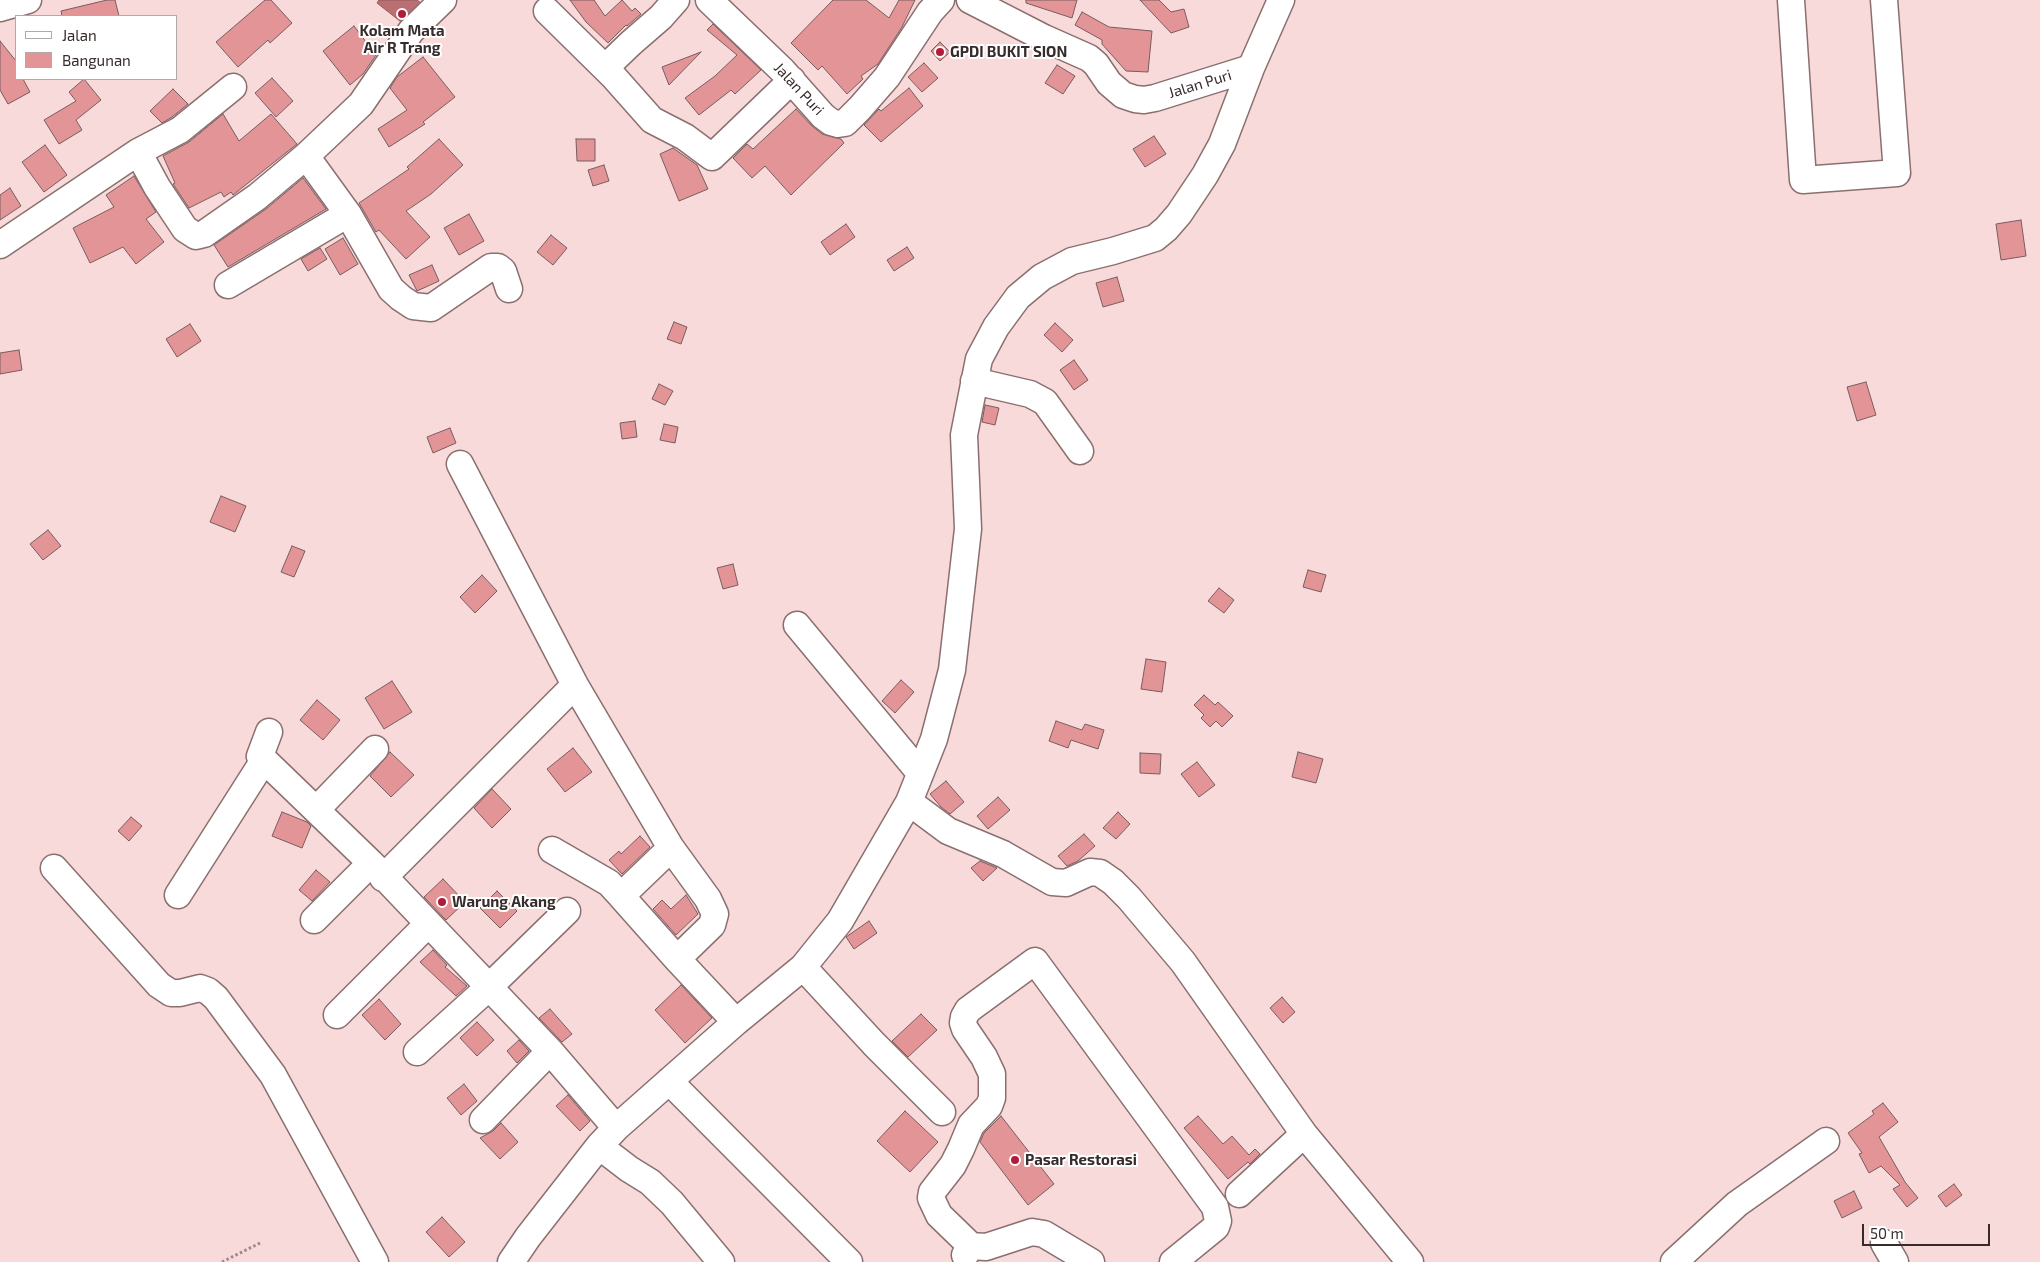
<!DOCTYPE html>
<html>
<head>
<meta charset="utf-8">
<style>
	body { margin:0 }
	#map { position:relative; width:2040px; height:1262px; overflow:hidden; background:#f9dada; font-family:"Exo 2",sans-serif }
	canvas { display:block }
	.legend { position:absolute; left:15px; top:15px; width:162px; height:65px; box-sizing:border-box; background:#fff; border:1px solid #afaaaa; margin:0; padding:6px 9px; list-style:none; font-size:15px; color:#372b2b }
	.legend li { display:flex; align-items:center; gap:10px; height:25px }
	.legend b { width:25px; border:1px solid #afaaaa }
	.scale { position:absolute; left:1862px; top:1224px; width:128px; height:22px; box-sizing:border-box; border:2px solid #372b2b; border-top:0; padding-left:6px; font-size:15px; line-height:18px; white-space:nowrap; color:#372b2b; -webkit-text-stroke:4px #fff; paint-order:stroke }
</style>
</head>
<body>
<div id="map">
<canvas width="2040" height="1262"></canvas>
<ul class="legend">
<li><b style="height:6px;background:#fff"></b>Jalan</li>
<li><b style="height:14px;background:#e39497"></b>Bangunan</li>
</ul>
<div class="scale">50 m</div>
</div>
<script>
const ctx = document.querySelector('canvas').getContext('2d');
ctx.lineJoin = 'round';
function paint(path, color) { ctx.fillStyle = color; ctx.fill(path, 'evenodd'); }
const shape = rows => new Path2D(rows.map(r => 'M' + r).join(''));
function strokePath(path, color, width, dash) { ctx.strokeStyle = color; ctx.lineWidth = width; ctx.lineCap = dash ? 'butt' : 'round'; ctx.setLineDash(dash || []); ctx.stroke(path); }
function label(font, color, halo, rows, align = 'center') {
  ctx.font = font + ' "Exo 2",sans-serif'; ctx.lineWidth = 4; ctx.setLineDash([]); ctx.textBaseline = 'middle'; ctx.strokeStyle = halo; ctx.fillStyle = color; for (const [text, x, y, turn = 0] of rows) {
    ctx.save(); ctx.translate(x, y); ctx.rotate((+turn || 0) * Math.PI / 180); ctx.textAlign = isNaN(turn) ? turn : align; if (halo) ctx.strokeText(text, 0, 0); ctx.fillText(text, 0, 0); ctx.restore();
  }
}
const water = shape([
	[379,0,417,0,421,3,405,25,377,3,379,0]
]);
const building = shape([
	[107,0,115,0,119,16,62,16,61,11,107,0],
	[265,0,271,0,292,23,270,43,268,40,238,67,216,42,265,0],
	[570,0,594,0,605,16,622,0,632,11,635,8,641,14,627,26,626,25,608,43,586,22,570,0],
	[833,0,866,0,889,18,899,0,915,0,902,27,878,64,861,76,863,79,847,94,822,66,818,70,791,43,833,0],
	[1026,0,1077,0,1072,18,1026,3,1026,0],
	[1140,0,1159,0,1171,12,1184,9,1189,27,1171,33,1140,0],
	[1082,12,1109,27,1152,31,1148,72,1126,71,1102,44,1102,40,1075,25,1082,12],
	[713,24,761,70,735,94,731,90,699,115,685,98,715,76,737,55,707,30,713,24],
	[354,26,376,55,363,74,350,85,323,51,354,26],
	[0,41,16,61,16,79,23,79,30,92,8,104,0,90,0,41],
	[940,42,950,52,940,61,931,51,940,42],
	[701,52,669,85,662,67,701,52],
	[423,57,455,97,423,122,425,124,389,147,378,129,407,110,390,88,397,77,423,57],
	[924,63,938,78,922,92,908,77,924,63],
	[1057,65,1075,76,1063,94,1045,83,1057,65],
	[272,78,293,101,276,117,255,93,272,78],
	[84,79,101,100,76,120,82,130,59,144,44,120,76,101,69,92,84,79],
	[909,88,923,106,881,142,864,125,879,109,881,111,909,88],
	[173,89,188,104,172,117,162,123,150,111,173,89],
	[796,109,812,126,822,134,841,139,844,143,791,195,765,166,752,178,733,158,747,144,753,149,796,109],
	[223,114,239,141,271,114,297,144,233,195,231,192,224,197,221,192,189,208,173,184,175,183,163,156,189,142,223,114],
	[1154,136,1166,154,1145,167,1133,149,1154,136],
	[439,139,463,165,431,194,406,211,430,237,406,259,379,230,376,232,359,203,409,169,407,167,439,139],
	[576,139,595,139,595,161,577,161,576,139],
	[45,145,67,175,44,192,22,162,45,145],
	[673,148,697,165,708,189,679,201,660,154,673,148],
	[604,165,609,181,593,186,588,170,604,165],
	[134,176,156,212,146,219,164,242,136,264,123,247,90,263,73,228,114,207,106,195,134,176],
	[303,178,326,209,228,267,214,245,266,209,303,178],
	[10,188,21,206,0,220,0,195,10,188],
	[469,214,484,241,459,255,444,228,469,214],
	[2021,220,2026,256,2001,260,1996,224,2021,220],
	[846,224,855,237,830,255,821,242,846,224],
	[551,235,567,248,553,265,537,252,551,235],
	[343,238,358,264,340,275,325,249,343,238],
	[907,247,914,258,894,271,887,260,907,247],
	[320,248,327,259,308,271,301,259,320,248],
	[432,265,439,281,417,291,409,275,432,265],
	[1117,277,1124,301,1103,307,1096,283,1117,277],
	[674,322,687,327,681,344,667,339,674,322],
	[1055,323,1073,340,1062,352,1044,335,1055,323],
	[190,324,201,341,177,357,166,339,190,324],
	[19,350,22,370,0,374,0,353,19,350],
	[1074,360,1088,380,1074,390,1060,370,1074,360],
	[1866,382,1876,415,1857,421,1847,387,1866,382],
	[659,384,673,391,665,405,652,399,659,384],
	[985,405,999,408,995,425,982,422,985,405],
	[635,421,637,437,622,439,620,423,635,421],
	[664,424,678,427,675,443,660,440,664,424],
	[450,428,456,443,433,453,427,437,450,428],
	[221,496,246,506,235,532,210,522,221,496],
	[48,530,61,546,43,560,30,544,48,530],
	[292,546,305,551,294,577,281,572,292,546],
	[733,564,738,585,723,589,717,568,733,564],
	[1308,570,1326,575,1321,592,1303,587,1308,570],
	[482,575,497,591,475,613,460,597,482,575],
	[1219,588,1234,600,1224,613,1208,601,1219,588],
	[1146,659,1166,662,1162,692,1141,689,1146,659],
	[901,680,914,692,895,713,882,701,901,680],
	[392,681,412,712,384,729,365,698,392,681],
	[1204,695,1215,705,1218,702,1233,716,1222,727,1216,721,1210,727,1201,718,1204,715,1194,705,1204,695],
	[317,700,340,720,323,740,300,720,317,700],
	[1056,721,1082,730,1085,724,1104,730,1098,749,1071,740,1068,748,1049,741,1056,721],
	[573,748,592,772,565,792,547,769,573,748],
	[390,752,414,775,391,797,370,776,390,752],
	[1298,752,1323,759,1316,783,1292,777,1298,752],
	[1140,753,1161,754,1160,774,1140,773,1140,753],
	[1197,762,1215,785,1199,797,1181,774,1197,762],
	[946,781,964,802,950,814,941,807,930,794,946,781],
	[492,789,511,809,492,828,474,808,492,789],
	[998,797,1010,810,988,829,977,816,998,797],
	[282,812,307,822,311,826,302,848,272,836,282,812],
	[1118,812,1130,824,1116,839,1103,828,1118,812],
	[131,817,142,826,129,841,118,831,131,817],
	[1084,834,1095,846,1078,861,1067,866,1058,856,1084,834],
	[640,836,650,847,622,874,609,860,619,851,621,854,640,836],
	[980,861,997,868,983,881,971,868,980,861],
	[316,870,330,882,312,901,299,890,316,870],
	[443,879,465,902,446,920,424,897,443,879],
	[497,891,517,911,500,928,480,908,497,891],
	[686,895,698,914,676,935,653,909,662,900,671,909,686,895],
	[869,921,877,933,854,949,846,937,869,921],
	[433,950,447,965,445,967,467,986,456,996,420,962,433,950],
	[681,985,712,1018,685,1043,655,1010,681,985],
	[1282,997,1295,1012,1283,1023,1270,1008,1282,997],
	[379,999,401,1024,385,1040,362,1015,379,999],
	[550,1009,572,1034,562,1042,539,1018,550,1009],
	[921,1014,937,1030,908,1057,892,1041,921,1014],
	[477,1022,494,1040,477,1056,460,1038,477,1022],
	[519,1040,529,1051,517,1063,507,1051,519,1040],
	[464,1084,477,1101,461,1115,447,1098,464,1084],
	[568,1095,590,1121,580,1131,556,1106,568,1095],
	[1883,1103,1898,1122,1879,1137,1905,1182,1918,1198,1907,1207,1893,1189,1900,1185,1881,1166,1869,1173,1859,1154,1862,1153,1848,1133,1874,1114,1872,1111,1883,1103],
	[905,1111,938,1142,910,1172,877,1141,905,1111],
	[1001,1116,1054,1184,1028,1205,980,1142,984,1133,1001,1116],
	[1198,1116,1223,1144,1232,1136,1249,1155,1255,1149,1260,1154,1250,1164,1248,1162,1228,1179,1184,1128,1198,1116],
	[501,1123,518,1142,500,1159,480,1138,493,1131,501,1123],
	[1954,1184,1962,1195,1946,1207,1938,1196,1954,1184],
	[1854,1191,1862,1208,1842,1218,1834,1201,1854,1191],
	[442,1217,465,1242,449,1257,426,1232,442,1217]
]);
const path = shape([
	[222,1262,262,1242]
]);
const minor = shape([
	[709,0,782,70,823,116,831,122,838,124,845,123,860,108,887,77,930,12,941,0],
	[970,0,1044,38,1089,58,1096,64,1109,83,1123,95,1135,99,1144,100,1155,98,1251,68],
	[1791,0,1803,180,1897,173,1884,0],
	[0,8,28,0],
	[547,11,613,76,652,120,685,137,712,157,792,80],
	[605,68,631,43,661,17,676,0],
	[138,152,180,130,233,87],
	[306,156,348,214,391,289,401,298,413,306,431,308,491,267,498,267,503,271,509,289],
	[0,245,138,152,157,187,185,229,196,236,204,234,257,197,306,156,361,104,411,31,443,0],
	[228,285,348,214],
	[974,381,1030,394,1045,402,1080,451],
	[460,464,575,685,671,848],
	[797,625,920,773],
	[269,732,260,756,371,863,550,1051,616,1128],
	[909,802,948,831,1003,854,1052,882,1066,883,1090,872,1100,873,1113,882,1129,898,1183,962,1304,1134,1410,1262],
	[316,810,375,749],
	[552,850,609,883,621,896,671,848,708,899,715,914,712,925,677,959,736,1022],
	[54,868,159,985,171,993,180,993,200,988,208,991,216,998,273,1075,375,1262],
	[383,878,575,685],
	[178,895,264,760],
	[621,896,677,959],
	[314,920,371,863],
	[803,967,874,1044,942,1112],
	[337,1015,428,924],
	[417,1052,489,987,567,911],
	[669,1081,849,1262],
	[483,1120,550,1051],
	[599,1146,629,1169,650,1182,672,1203,721,1262],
	[1239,1194,1304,1134],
	[1884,1243,1895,1262],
	[971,1246,939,1215,931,1198,932,1192,953,1165,961,1149,971,1125,989,1106,992,1098,992,1074,984,1057,965,1029,963,1023,964,1017,968,1010,1035,961,1215,1207,1218,1221,1216,1227,1173,1262],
	[965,1255,971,1246,986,1247,1032,1232,1044,1234,1091,1262],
	[511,1262,528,1237,599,1146,616,1128,736,1022,803,967,840,921,909,802,934,739,952,670,968,529,964,435,979,359,996,327,1018,297,1042,277,1072,261,1113,251,1155,238,1166,229,1179,214,1205,175,1222,144,1251,68,1281,0],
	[1674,1262,1737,1204,1826,1141]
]);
const markers = [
	[402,14,5,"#b01c39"],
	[940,52,5,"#b01c39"],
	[442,902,5,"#b01c39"],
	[1015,1160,5,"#b01c39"]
];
const poiNames = [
	["Kolam Mata",402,31,"center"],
	["Air R Trang",402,48,"center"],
	["GPDI BUKIT SION",950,52],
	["Warung Akang",452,902],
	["Pasar Restorasi",1025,1160]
];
const streetNames = [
	["Jalan Puri",1200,84,-17],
	["Jalan Puri",799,89,47]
];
paint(water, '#ba6f72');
strokePath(water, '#935b5d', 1);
paint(building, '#e39497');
strokePath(building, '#785d5e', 1);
strokePath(minor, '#8b6f6f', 29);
strokePath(path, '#9f8989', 3, [2.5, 2.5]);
strokePath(minor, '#fff', 26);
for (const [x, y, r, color] of markers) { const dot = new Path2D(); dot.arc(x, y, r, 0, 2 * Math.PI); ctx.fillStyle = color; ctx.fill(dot); strokePath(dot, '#fff', 2); }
label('bold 15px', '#372b2b', '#fff', poiNames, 'left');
label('15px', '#372b2b', '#fff', streetNames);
</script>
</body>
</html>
